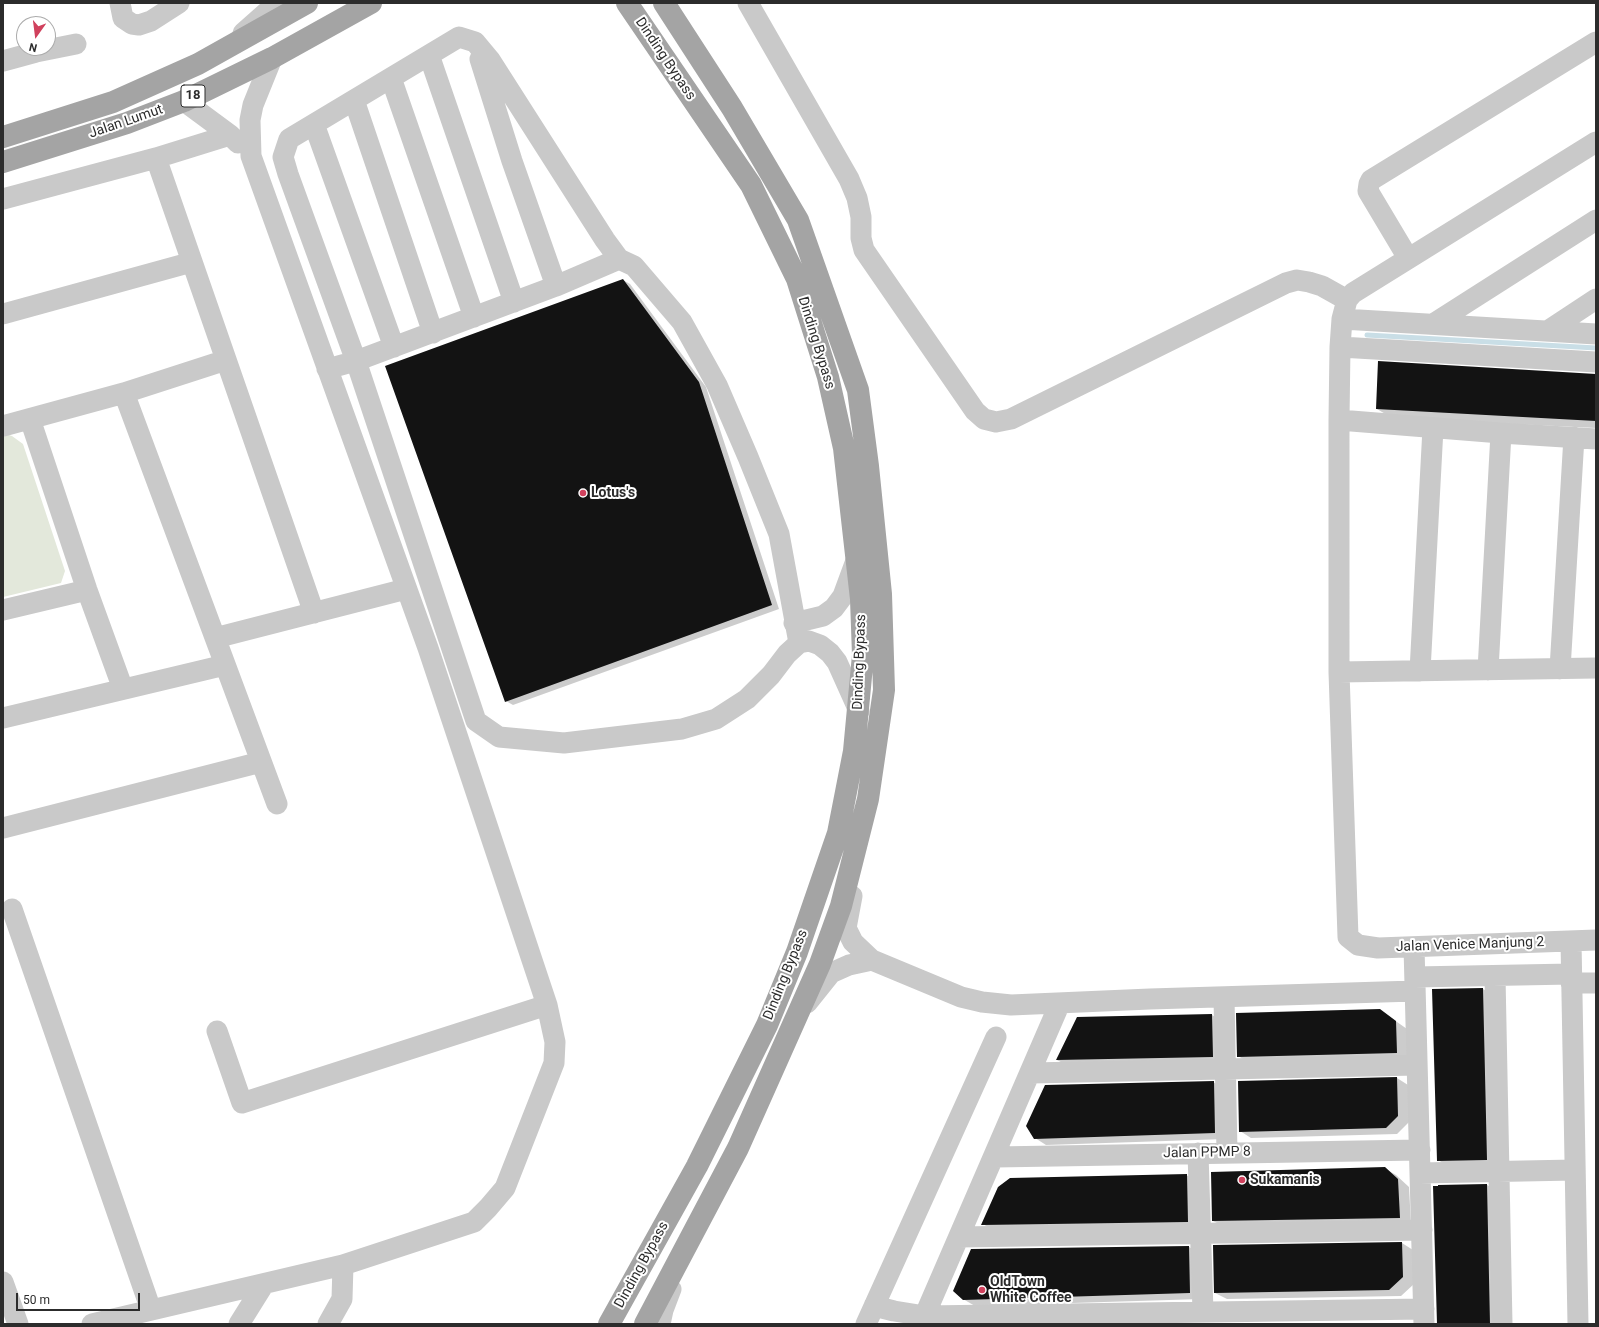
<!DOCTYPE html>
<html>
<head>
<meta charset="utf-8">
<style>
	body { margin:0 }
	#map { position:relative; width:1599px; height:1327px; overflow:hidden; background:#fff; font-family:Roboto,sans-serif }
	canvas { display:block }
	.frame { position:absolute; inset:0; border:4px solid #2c2c2c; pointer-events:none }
	.north { position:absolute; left:16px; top:16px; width:40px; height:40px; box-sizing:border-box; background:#fff; border:1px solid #ababab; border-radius:50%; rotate:194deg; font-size:11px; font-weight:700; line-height:16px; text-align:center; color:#2c2c2c }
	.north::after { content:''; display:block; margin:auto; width:14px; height:18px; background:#d0415d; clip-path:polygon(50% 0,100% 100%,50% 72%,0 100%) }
	.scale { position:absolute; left:16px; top:1293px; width:124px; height:18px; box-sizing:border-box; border:2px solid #2c2c2c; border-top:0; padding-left:5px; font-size:12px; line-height:14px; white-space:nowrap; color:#2c2c2c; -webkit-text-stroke:3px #fff; paint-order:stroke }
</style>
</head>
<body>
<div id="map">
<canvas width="1599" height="1327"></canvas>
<div class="frame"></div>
<div class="north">N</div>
<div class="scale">50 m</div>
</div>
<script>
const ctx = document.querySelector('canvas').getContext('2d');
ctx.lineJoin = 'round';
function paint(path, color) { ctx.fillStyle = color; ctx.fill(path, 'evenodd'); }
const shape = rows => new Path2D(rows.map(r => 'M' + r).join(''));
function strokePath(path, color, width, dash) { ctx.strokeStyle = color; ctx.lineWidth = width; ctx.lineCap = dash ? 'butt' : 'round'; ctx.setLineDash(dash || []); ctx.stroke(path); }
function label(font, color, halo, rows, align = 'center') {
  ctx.font = font + ' Roboto,sans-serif'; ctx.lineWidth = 4; ctx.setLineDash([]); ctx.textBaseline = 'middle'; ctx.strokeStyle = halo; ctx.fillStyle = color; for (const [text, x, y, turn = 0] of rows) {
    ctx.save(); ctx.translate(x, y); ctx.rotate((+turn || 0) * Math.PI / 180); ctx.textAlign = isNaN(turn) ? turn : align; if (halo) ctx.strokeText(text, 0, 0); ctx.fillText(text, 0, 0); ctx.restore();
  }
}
const green = shape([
	[3,433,12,436,23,444,65,571,61,583,3,597]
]);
const shadow = shape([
	[623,280,630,284,706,387,779,609,513,705,506,701],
	[1596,375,1596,428,1392,418,1377,409],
	[1483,989,1494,995,1498,1166,1450,1167,1438,1160],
	[1380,1010,1407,1029,1408,1059,1250,1063,1238,1056],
	[1212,1015,1223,1022,1224,1063,1068,1066,1057,1060,1077,1018],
	[1397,1078,1408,1085,1409,1122,1397,1134,1251,1138,1240,1131],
	[1213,1082,1225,1089,1226,1139,1046,1145,1035,1138],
	[1384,1168,1396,1175,1409,1187,1411,1224,1225,1227,1213,1221],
	[1186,1175,1198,1181,1199,1228,994,1231,983,1224],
	[1487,1185,1498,1191,1501,1324,1438,1324],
	[1402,1243,1413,1250,1414,1284,1401,1296,1227,1299,1215,1293],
	[1189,1247,1200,1253,1202,1299,975,1306,963,1299]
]);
const stream = shape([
	[1367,335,1596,348]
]);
const building = shape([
	[623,279,699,382,772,605,505,702,385,366],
	[1378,361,1596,374,1596,421,1376,409],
	[1483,988,1487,1160,1437,1161,1432,989],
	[1380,1009,1396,1021,1397,1053,1237,1057,1236,1013],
	[1212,1014,1213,1057,1056,1060,1077,1017],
	[1397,1077,1398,1116,1386,1128,1239,1132,1238,1081],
	[1214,1081,1215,1133,1034,1139,1026,1126,1045,1085],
	[1385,1167,1398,1179,1400,1218,1212,1221,1211,1172],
	[1187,1174,1188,1222,981,1225,998,1187,1010,1178],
	[1487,1184,1490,1324,1437,1324,1433,1186,1438,1186,1438,1185],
	[1402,1242,1403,1277,1389,1290,1214,1293,1213,1245],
	[1189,1246,1190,1293,963,1300,953,1291,971,1249]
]);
const minor = shape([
	[120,3,123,18,132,24,139,25,151,21,179,3],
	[748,3,849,179,857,198,861,217,861,238,864,250,975,411,984,419,996,422,1011,419,1286,283,1297,280,1309,282,1322,286,1347,300],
	[243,33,277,3],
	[429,55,514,302],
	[480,59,512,161,556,286],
	[3,61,36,52,76,44],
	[391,78,474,317],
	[354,100,433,333],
	[184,101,230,135,238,143],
	[314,124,394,347],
	[1596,142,1353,293,1347,300,1342,319,1340,347,1339,420,1339,672,1348,937,1358,945,1378,948,1596,940],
	[156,158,314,613],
	[3,199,156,158,230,135],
	[1408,258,1368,191,1369,184,1371,180,1596,42],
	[619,259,556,286,356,361,476,721,499,737,564,743,682,729,716,719,747,699,771,675,787,654,799,643,809,641,820,645,830,653,837,662,859,711],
	[3,314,192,262],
	[1342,319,1596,334],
	[1433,324,1596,220],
	[1549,330,1596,299],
	[1340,347,1596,362],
	[327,369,356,361,288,174,283,157,289,139,459,37,475,42,490,60,605,240,619,259,634,266,682,322,717,385,748,457,779,534,799,643],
	[124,393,277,804],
	[30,419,87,590,123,689],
	[1339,420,1501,433,1596,439],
	[3,426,124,393,226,360],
	[3,610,87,590],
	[794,623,823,616,834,608,843,596,857,558],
	[215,638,406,589],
	[1560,669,1574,437],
	[1488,670,1501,433],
	[1420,671,1433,428],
	[1339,672,1596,668],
	[3,718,225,665],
	[3,828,261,762],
	[852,896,846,928,853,942,872,960,961,997,982,1002,1011,1005,1150,999,1415,991],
	[12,909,151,1310],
	[1571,941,1578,1324],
	[1414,947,1424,1324],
	[1495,976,1502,1324],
	[1415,977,1571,974],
	[1571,983,1596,983],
	[1224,997,1227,1153],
	[807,1003,831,973,849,965,872,960],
	[217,1031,242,1103,547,1005],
	[1031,1073,1417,1065],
	[1198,1153,1203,1312],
	[995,1157,1420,1150],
	[1420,1173,1575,1170],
	[959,1237,1422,1230],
	[3,1282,18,1324],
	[874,1306,894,1311,925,1316,1424,1309],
	[92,1324,343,1265,474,1222,488,1208,505,1188,554,1063,555,1042,547,1005,428,648,251,156,250,120,253,105,272,58],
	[239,1324,264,1284],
	[328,1324,342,1299,343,1265],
	[660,1324,663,1310,671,1289],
	[866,1324,996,1037],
	[921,1324,1060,1003]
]);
const major = shape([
	[3,137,113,102,198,64,307,3],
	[3,162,127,123,184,101,272,58,371,3],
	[609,1324,697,1166,767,1025,797,952,838,833,854,751,863,655,861,599,844,448,828,377,797,279,751,185,627,3],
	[645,1324,738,1148,820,964,841,906,868,799,884,690,881,594,868,466,858,390,798,220,732,108,664,3]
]);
const markers = [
	[583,493,4,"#d0415d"],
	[1242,1180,4,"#d0415d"],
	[982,1290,4,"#d0415d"]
];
const shields = [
	[193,96,24]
];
const shieldNames = [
	["18",193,96]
];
const streetNames = [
	["Dinding Bypass",665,59,56],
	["Jalan Lumut",126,122,-19],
	["Dinding Bypass",816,343,73],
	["Dinding Bypass",860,662,-88],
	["Jalan Venice Manjung 2",1470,945,-2],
	["Dinding Bypass",786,975,-68],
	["Jalan PPMP 8",1207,1153,-1],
	["Dinding Bypass",642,1265,-61]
];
const poiNames = [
	["Lotus's",591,493],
	["Sukamanis",1250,1180],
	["OldTown",990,1282],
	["White Coffee",990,1298]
];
paint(green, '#e3e8db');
paint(shadow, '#0003');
strokePath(stream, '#c9dee6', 5);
paint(building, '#131313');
strokePath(minor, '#c9c9c9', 21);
strokePath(major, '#a4a4a4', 22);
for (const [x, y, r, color] of markers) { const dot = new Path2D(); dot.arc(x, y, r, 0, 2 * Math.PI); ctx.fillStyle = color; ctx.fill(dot); strokePath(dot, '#fff', 1.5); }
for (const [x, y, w] of shields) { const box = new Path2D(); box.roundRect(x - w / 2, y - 11, w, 22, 3); ctx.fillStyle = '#fff'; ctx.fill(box); strokePath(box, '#2c2c2c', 1); }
label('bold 13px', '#2c2c2c', null, shieldNames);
label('14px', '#2c2c2c', '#fff', streetNames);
label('bold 14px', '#2c2c2c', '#fff', poiNames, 'left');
</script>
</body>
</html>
